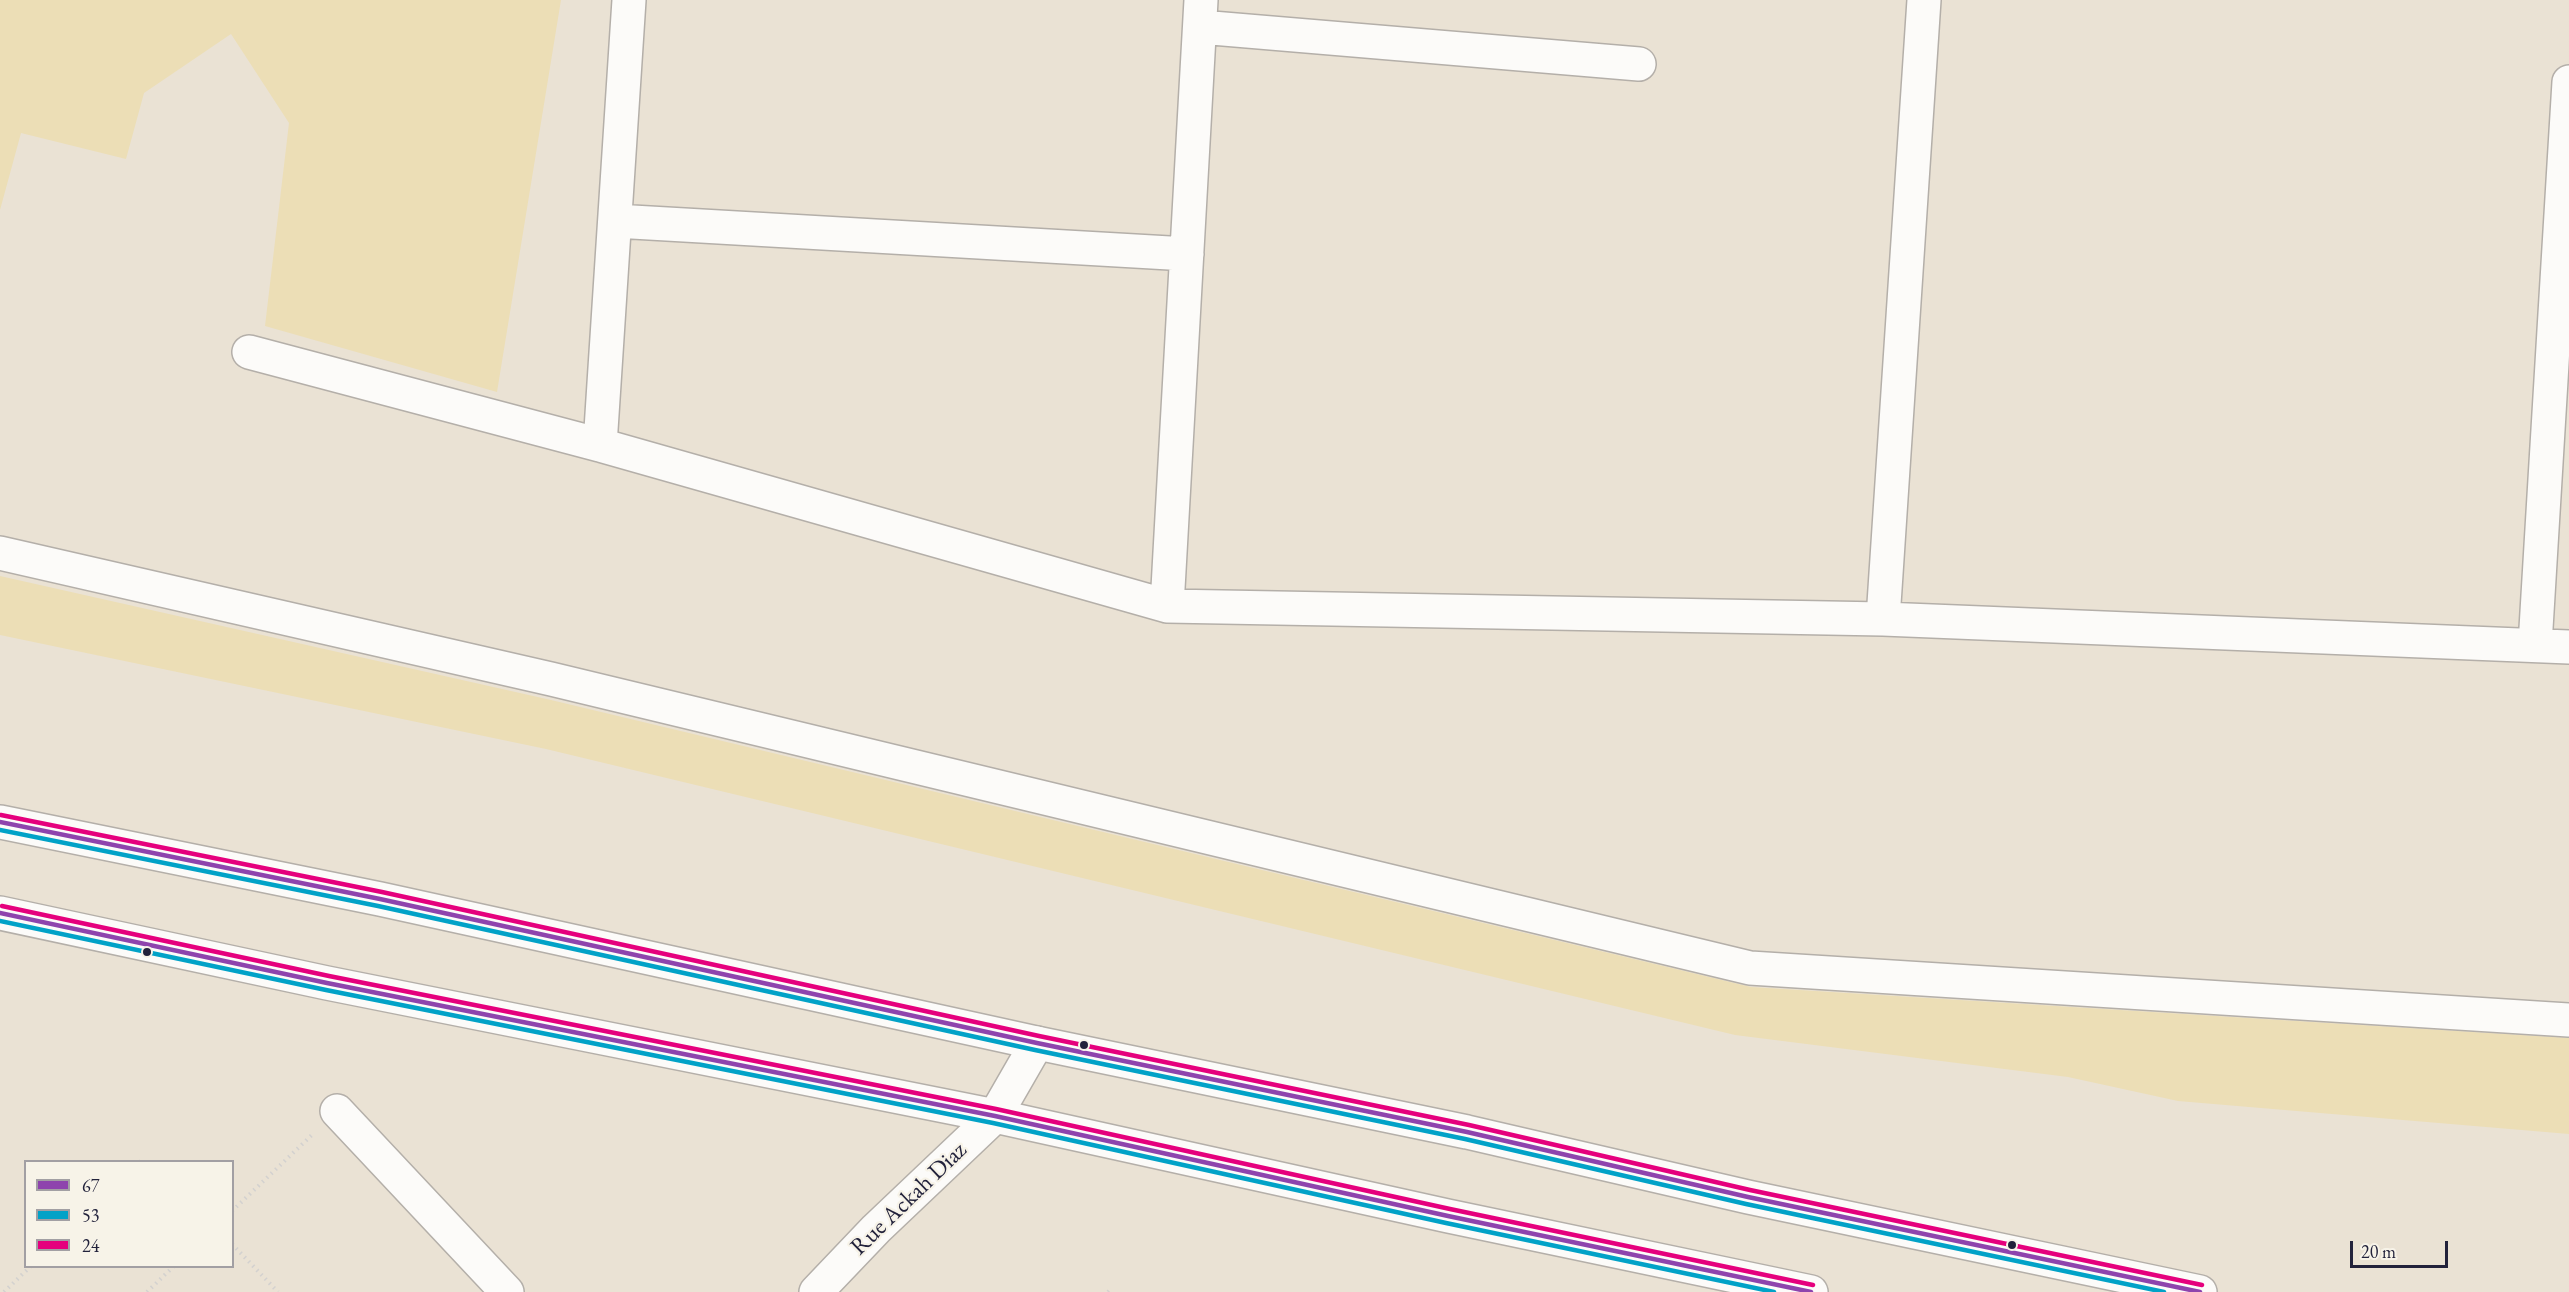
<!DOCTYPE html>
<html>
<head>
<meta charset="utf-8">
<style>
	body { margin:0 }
	#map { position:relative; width:2569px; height:1292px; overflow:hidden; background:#eae2d4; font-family:"EB Garamond",serif }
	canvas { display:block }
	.legend { position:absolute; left:24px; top:1160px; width:210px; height:108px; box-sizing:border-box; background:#f7f3e8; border:2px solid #a29fa3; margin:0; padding:8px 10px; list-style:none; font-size:18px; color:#22223b }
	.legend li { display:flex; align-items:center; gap:12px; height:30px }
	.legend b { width:30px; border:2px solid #a29fa3 }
	.scale { position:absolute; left:2350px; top:1241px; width:98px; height:27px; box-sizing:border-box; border:3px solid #22223b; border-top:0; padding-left:8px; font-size:18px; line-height:21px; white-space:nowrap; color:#22223b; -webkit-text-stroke:4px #f7f3e8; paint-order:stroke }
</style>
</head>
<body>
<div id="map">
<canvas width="2569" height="1292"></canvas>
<ul class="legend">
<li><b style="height:8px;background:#8e44ad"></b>67</li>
<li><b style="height:8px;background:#02a2c7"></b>53</li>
<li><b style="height:8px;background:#e5007d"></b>24</li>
</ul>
<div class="scale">20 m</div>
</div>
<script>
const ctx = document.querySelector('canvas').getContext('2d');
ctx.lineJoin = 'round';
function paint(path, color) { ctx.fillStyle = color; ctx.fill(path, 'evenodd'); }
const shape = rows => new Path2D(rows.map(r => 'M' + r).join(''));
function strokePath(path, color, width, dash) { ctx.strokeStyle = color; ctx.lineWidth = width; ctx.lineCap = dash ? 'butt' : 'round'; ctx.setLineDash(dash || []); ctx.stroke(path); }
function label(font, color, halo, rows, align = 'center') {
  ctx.font = font + ' "EB Garamond",serif'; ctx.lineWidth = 4.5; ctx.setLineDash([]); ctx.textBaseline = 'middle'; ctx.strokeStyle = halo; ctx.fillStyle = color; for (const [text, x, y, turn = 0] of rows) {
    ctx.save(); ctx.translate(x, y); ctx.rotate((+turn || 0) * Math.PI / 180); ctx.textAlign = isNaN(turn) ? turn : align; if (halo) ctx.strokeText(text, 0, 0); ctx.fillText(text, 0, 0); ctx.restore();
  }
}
const sand = shape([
	[0,0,561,0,497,392,265,326,289,123,231,34,144,93,126,159,21,133,0,210],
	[0,576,551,700,1751,987,2569,1038,2569,1134,2178,1101,2068,1077,1735,1035,546,749,0,635]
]);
const path = shape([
	[140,1162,141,1161],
	[232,1211,314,1133],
	[232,1244,278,1292],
	[4,1292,31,1266],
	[147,1292,174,1266],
	[1108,1292,1111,1289]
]);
const minor = shape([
	[1200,27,1639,64],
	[615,221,1187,254],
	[249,352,600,445,1167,606,1883,619,2569,647],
	[600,445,629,0],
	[0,553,551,679,1750,968,2569,1020],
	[1167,606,1201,0],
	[1883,619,1924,0],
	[2535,645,2569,82],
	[337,1111,507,1292],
	[816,1292,876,1229,995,1116,1037,1043]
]);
const trunk = shape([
	[0,822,380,899,1037,1043,1467,1132,1748,1197,2200,1292],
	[0,913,327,983,995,1116,1448,1216,1811,1292]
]);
const bus1 = shape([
	[0,822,380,899,1037,1043,1467,1132,1748,1197,2200,1292],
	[0,913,327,983,995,1116,1448,1216,1811,1292]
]);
const bus2 = shape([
	[0,830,378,906,1035,1050,1465,1139,1746,1204,2164,1292],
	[0,921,326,990,993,1123,1446,1223,1774,1292]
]);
const bus3 = shape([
	[1,815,382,892,1039,1036,1469,1125,1750,1190,2202,1285],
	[2,906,329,976,996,1109,1450,1209,1813,1285]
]);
const markers = [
	[147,952,5,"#22223b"],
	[1084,1045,5,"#22223b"],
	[2012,1245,5,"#22223b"]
];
const streetNames = [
	["Rue Ackah Diaz",909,1199,-44]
];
paint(sand, '#ecdeb6');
strokePath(minor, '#b4afa9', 36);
strokePath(trunk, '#b4afa9', 36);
strokePath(path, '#d3d1cf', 4, [1.5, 4.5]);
strokePath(minor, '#fcfbf9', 33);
strokePath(trunk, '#fcfbf9', 33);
strokePath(bus1, '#8e44ad', 4.5);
strokePath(bus2, '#02a2c7', 4.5);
strokePath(bus3, '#e5007d', 4.5);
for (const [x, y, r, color] of markers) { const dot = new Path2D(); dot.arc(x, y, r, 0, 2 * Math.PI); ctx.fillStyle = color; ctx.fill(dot); strokePath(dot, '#f7f3e8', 2); }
label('24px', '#22223b', '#f7f3e8', streetNames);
</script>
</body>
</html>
